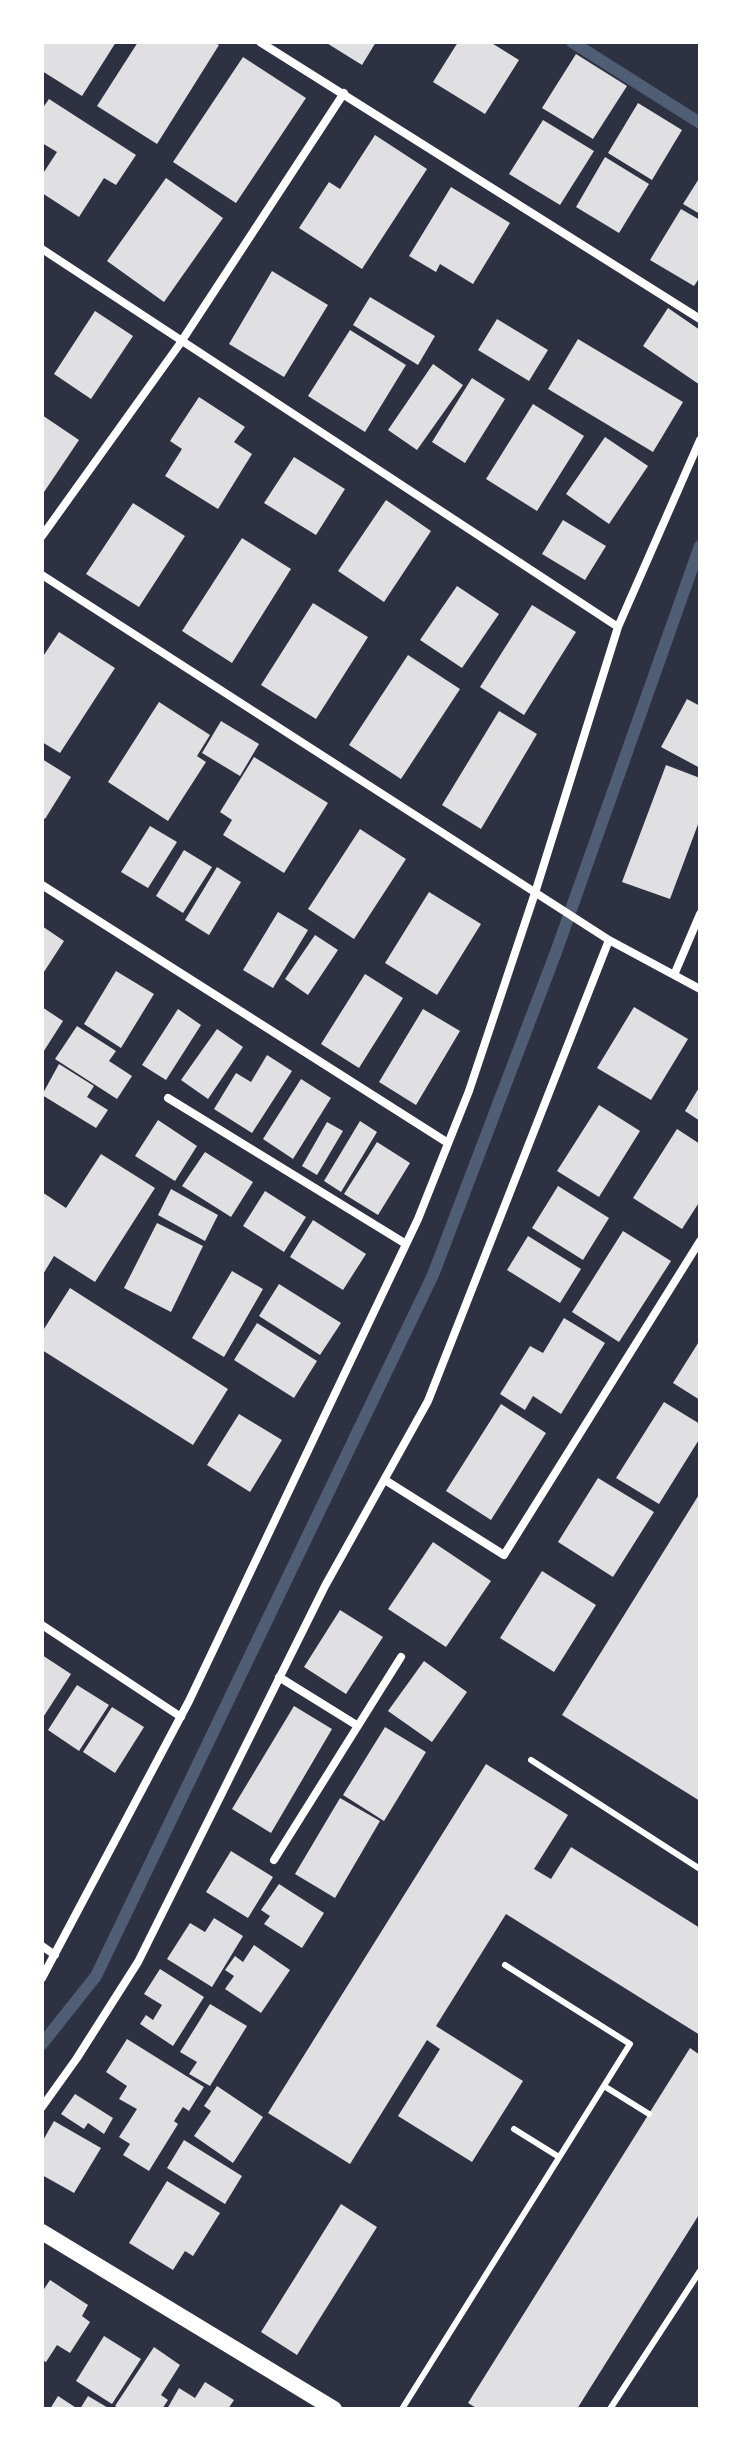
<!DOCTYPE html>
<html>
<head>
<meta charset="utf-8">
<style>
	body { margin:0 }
	#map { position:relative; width:742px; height:2451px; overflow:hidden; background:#2d3142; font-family:"Fira Sans",sans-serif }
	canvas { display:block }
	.frame { position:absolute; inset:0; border:44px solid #fff; pointer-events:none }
</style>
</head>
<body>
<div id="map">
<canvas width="742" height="2451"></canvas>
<div class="frame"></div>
</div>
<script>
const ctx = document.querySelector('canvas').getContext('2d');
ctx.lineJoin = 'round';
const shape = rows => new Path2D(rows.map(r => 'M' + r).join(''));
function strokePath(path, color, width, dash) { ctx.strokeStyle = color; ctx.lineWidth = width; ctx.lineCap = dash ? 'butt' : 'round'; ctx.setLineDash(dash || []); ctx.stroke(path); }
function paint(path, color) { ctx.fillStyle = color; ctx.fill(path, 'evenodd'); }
const stream = shape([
	[572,42,700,123],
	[42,2044,96,1976,433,1275,556,952,700,546]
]);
const building = shape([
	[42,42,116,42,82,96,42,71],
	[138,42,213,42,219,45,157,144,97,106],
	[325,42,376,42,362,65],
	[458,42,490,42,519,60,485,114,433,82],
	[576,54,627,86,593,139,542,108],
	[243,57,306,98,236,203,173,162],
	[49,99,136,155,116,185,104,178,79,217,42,193,42,175,57,152,42,143,42,109],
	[638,103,682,130,652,180,608,153],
	[543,120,594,151,560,205,509,174],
	[375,135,427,169,362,269,299,228,329,182,340,189],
	[605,157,649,184,619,233,576,207],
	[700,177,700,214,683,204],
	[166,178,223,218,164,302,107,261],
	[451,187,510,223,473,284,440,264,436,272,409,256],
	[681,209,700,220,700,277,694,286,650,260],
	[272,271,328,305,284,377,229,344],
	[370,297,435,336,418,365,353,325],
	[668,308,700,330,700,385,643,346],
	[95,311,133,336,91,399,54,374],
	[497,319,548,350,529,381,478,350],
	[350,330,406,365,365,432,308,396],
	[578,339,683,402,653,452,548,389],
	[433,364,463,385,417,450,388,430],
	[472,378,505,399,465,463,432,442],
	[199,397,245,427,234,442,252,454,218,509,165,476,182,449,170,441],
	[533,404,584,436,537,511,486,479],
	[42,415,79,440,42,495],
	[605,437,648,466,609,524,566,494],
	[294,457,345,489,316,535,264,503],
	[386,500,431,531,384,602,338,571],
	[133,503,185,536,139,607,86,574],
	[563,520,606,546,585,580,542,554],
	[242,538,291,569,232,663,182,631],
	[457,586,499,614,462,668,420,640],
	[313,603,368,637,316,719,261,685],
	[532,605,576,632,524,715,480,687],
	[59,632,115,668,60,753,42,742,42,658],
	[408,655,460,689,401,779,349,745],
	[687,699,700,706,700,768,661,747],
	[159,702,210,735,197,756,206,762,168,821,108,782],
	[499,711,537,734,481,829,442,805],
	[221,721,259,744,240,776,202,753],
	[254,757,328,803,284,873,223,835,232,820,220,812],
	[42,759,71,777,45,819,42,817],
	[666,765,700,778,700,819,670,899,622,882],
	[150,826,177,842,148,888,121,872],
	[360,829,406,859,354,939,308,909],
	[184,850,212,867,183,913,156,896],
	[217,867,241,882,209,935,185,920],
	[429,892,481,924,437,995,385,963],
	[278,912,308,930,273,988,243,970],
	[42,926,64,941,42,975],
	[315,935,338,950,308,995,285,979],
	[116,971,154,994,121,1048,84,1024],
	[365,974,403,998,359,1068,321,1044],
	[42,1007,63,1021,42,1054],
	[634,1007,688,1039,651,1100,597,1068],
	[178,1009,201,1025,166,1080,142,1065],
	[423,1009,460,1031,416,1105,379,1082],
	[77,1026,116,1051,109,1061,132,1076,117,1099,55,1059],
	[217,1029,243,1047,208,1099,181,1080],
	[267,1055,292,1071,252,1133,214,1109,236,1073,251,1082],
	[59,1064,94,1086,87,1097,108,1110,96,1128,42,1095],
	[301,1079,331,1098,293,1159,263,1139],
	[700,1086,700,1121,685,1111],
	[599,1105,640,1131,599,1197,557,1171],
	[158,1120,197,1146,175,1181,135,1156],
	[360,1121,377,1132,341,1192,324,1181],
	[327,1122,343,1131,317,1175,302,1166],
	[677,1129,700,1144,700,1201,682,1229,633,1198],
	[377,1142,410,1163,378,1215,344,1194],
	[205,1152,253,1182,231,1217,182,1186],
	[101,1154,155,1188,95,1282,54,1256,42,1276,42,1192,66,1208],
	[558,1186,609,1218,583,1260,532,1228],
	[171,1189,218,1215,205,1241,158,1215],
	[265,1191,306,1217,284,1252,243,1226],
	[313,1220,366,1254,343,1290,290,1257],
	[157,1223,203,1246,171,1312,124,1288],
	[623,1231,671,1261,619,1342,572,1312],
	[528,1236,581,1269,560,1303,507,1270],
	[232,1271,263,1289,224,1357,192,1338],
	[279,1284,341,1323,320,1355,259,1316],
	[70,1288,228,1389,193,1445,42,1350,42,1332],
	[564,1318,605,1343,561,1414,533,1396,525,1410,500,1394,530,1346,543,1353],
	[257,1323,317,1361,294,1398,234,1360],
	[700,1340,700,1400,673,1383],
	[664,1402,700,1424,700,1438,659,1504,616,1478],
	[501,1404,546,1433,491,1520,446,1491],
	[239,1414,282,1440,250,1492,207,1465],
	[598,1478,654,1512,613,1577,558,1542],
	[700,1493,700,1801,562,1715],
	[433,1542,491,1581,446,1647,388,1609],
	[542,1571,596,1605,554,1672,500,1638],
	[340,1610,383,1637,346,1694,304,1667],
	[42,1655,71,1674,42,1719],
	[424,1661,467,1692,432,1742,388,1711],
	[77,1685,109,1705,79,1751,48,1730],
	[294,1706,332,1729,271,1833,232,1809],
	[112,1707,144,1727,115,1773,83,1752],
	[385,1727,426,1752,384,1821,343,1795],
	[486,1764,568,1815,534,1869,551,1879,571,1847,700,1928,700,2035,506,1914,436,2026,523,2081,472,2162,398,2116,440,2049,427,2040,350,2164,268,2113],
	[340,1798,380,1821,335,1898,295,1874],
	[231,1851,273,1877,248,1918,206,1892],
	[279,1884,324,1913,302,1948,264,1924,270,1916,261,1910],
	[214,1918,243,1936,212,1987,167,1959,190,1923,205,1932],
	[254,1945,290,1970,261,2013,225,1989,234,1976,225,1970,235,1956,243,1962],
	[160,1969,204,1997,173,2046,140,2024,146,2015,153,2020,162,2005,144,1994],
	[210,2004,247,2026,210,2086,189,2074,197,2062,180,2052],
	[127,2039,204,2087,189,2111,183,2107,174,2121,178,2124,149,2171,123,2155,130,2144,119,2137,137,2109,119,2099,127,2086,106,2072],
	[690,2048,700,2055,700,2213,577,2409,478,2409,468,2403],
	[217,2086,263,2117,233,2163,194,2136,211,2111,204,2106],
	[75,2094,113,2118,104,2134,88,2123,84,2129,61,2114],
	[54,2121,101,2148,74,2193,42,2175,42,2142],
	[184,2140,242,2176,225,2204,167,2168],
	[167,2181,220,2213,193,2256,185,2251,173,2270,129,2243],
	[341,2204,377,2227,297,2355,261,2332],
	[50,2280,88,2305,82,2316,90,2322,70,2353,57,2345,46,2362,42,2360,42,2292],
	[104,2336,141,2359,112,2404,76,2381],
	[154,2347,180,2365,161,2395,168,2400,162,2409,120,2409,115,2406],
	[205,2382,234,2400,228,2409,167,2409,179,2388,195,2398],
	[58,2396,78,2409,50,2409],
	[88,2396,110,2409,80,2409]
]);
const service = shape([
	[531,1760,700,1869],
	[604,2086,649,2114],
	[514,2129,559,2157],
	[402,2409,630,2044,505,1965],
	[610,2409,700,2271]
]);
const minor = shape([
	[260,42,700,319],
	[42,249,618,627],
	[42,536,179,345,344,93],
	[42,575,609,940,700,989],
	[42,885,448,1143],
	[674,975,700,914],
	[168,1098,406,1244],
	[385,1480,504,1555,700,1241],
	[42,1625,181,1717],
	[279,1677,358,1726],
	[274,1860,401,1657],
	[42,1946,55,1955],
	[42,1978,189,1701,418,1219,469,1091,535,893,618,627,700,440],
	[42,2107,77,2058,138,1962,325,1586,428,1401,609,940]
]);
const secondary = shape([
	[42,2232,334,2409]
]);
strokePath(stream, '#4f5d75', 12);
paint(building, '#e0e0e3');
strokePath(service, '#fff', 6);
strokePath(minor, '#fff', 8);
strokePath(secondary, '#fff', 16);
</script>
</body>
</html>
